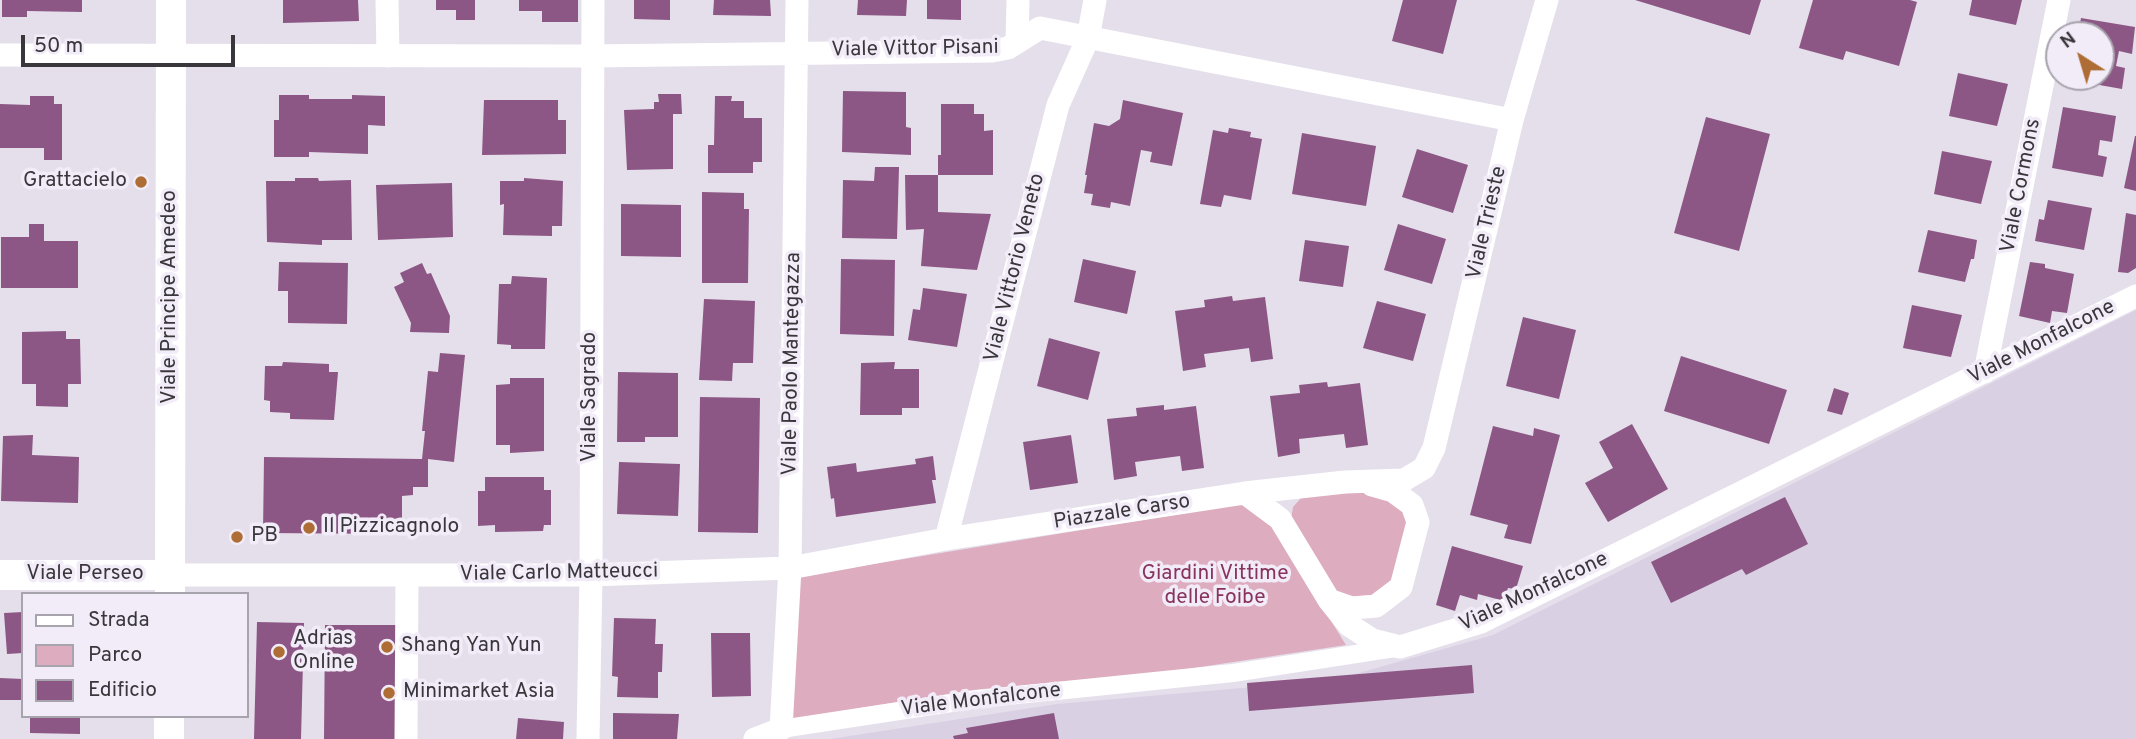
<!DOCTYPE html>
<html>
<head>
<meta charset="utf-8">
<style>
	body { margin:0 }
	#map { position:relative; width:2136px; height:739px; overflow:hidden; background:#e5dfeb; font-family:Overpass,sans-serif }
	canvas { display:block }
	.legend { position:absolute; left:21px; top:592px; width:228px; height:126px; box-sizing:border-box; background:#f2ecf8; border:2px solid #a8a4ad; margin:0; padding:9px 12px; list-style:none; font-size:21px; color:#3a373c }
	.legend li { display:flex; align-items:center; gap:14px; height:35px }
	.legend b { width:35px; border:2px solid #a8a4ad }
	.north { position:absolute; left:2045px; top:21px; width:70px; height:70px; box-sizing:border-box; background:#f2ecf8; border:2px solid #a8a4ad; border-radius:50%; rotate:323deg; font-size:19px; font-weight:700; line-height:28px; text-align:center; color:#3a373c }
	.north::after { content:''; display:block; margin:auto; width:24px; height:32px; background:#ad6d35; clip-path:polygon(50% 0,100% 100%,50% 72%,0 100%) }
	.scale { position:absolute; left:21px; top:35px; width:214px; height:32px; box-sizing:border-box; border:4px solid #3a373c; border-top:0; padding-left:9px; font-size:21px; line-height:24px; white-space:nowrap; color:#3a373c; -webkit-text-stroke:5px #f2ecf8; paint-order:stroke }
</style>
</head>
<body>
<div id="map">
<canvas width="2136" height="739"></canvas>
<ul class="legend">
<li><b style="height:9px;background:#fff"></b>Strada</li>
<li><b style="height:19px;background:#ddadbf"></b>Parco</li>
<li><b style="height:19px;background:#8c5785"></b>Edificio</li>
</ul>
<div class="north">N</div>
<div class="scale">50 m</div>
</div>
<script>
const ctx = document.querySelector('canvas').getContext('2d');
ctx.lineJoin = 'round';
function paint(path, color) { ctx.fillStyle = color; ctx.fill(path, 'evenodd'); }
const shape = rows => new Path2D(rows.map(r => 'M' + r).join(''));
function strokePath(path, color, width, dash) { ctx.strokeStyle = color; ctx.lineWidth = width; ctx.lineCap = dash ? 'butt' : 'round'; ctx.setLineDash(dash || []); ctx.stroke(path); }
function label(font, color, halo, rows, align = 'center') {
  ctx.font = font + ' Overpass,sans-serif'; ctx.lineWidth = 7; ctx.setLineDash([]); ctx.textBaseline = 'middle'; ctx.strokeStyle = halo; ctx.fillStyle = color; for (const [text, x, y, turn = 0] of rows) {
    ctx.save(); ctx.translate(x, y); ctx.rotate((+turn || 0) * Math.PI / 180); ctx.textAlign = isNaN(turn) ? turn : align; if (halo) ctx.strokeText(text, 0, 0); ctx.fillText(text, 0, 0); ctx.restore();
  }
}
const built = shape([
	[2136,310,2136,739,830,739,1057,704,1334,680,1493,635]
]);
const green = shape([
	[1352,490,1386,498,1405,511,1409,524,1391,585,1371,599,1351,600,1335,592,1291,520,1293,507,1301,498],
	[1241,504,1272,526,1346,645,1174,671,973,690,792,719,800,576]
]);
const building = shape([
	[2,0,82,0,82,12,27,11,27,17,2,17],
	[283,0,358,0,359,21,283,23],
	[436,0,475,0,475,20,456,20,456,10,436,10],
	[519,0,578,0,578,22,542,22,542,11,519,11],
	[634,0,670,0,670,20,634,19],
	[714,0,770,0,771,16,713,15],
	[858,0,907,0,906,16,857,15],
	[927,0,961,0,961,20,927,19],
	[1403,0,1457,0,1443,54,1392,41],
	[1635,0,1761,0,1750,35],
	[1813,0,1910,0,1917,2,1899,66,1846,51,1843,60,1799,48],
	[1972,0,2022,0,2016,25,1969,15],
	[2081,18,2135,27,2132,54,2119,51,2116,66,2125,68,2122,89,2071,80,2071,77,2101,77,2101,35,2078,35],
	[1958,73,2008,84,1997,126,1949,116],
	[843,91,906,92,906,127,911,128,911,155,842,152],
	[658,94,681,94,682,114,673,114,673,169,627,170,624,110,654,109,654,102,659,102],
	[279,95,309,95,309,99,352,99,352,95,385,96,385,126,368,125,368,154,309,152,309,157,274,157,274,120,279,120],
	[30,96,54,96,54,104,62,104,62,160,44,160,44,148,0,148,0,104,30,105],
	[715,96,732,96,731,101,744,101,744,118,762,118,762,162,753,162,753,173,708,173,708,145,714,145],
	[484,100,558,100,558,120,566,120,566,154,482,155],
	[1123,100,1183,113,1172,166,1150,162,1152,152,1141,150,1130,206,1111,202,1110,208,1091,205,1093,194,1084,193,1087,175,1085,175,1094,123,1109,126,1120,119],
	[941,104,974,104,974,114,984,114,984,131,993,130,993,175,938,175,938,155,941,155],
	[2063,107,2116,116,2112,142,2100,140,2098,155,2107,157,2103,177,2052,168],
	[1706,117,1770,134,1739,251,1674,233],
	[1229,128,1251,132,1250,137,1262,139,1251,200,1224,195,1221,207,1200,204,1213,130,1228,133],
	[1302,133,1376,146,1366,206,1292,194],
	[2135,136,2136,136,2136,191,2124,188],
	[1417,149,1468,165,1453,213,1402,197],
	[1942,151,1992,161,1981,204,1934,194],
	[875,167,899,167,897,239,842,238,843,180,874,181],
	[905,175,938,175,938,212,991,214,977,270,921,266,924,229,906,230],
	[295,178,318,178,319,181,351,180,352,240,322,240,322,245,267,242,266,181,295,181],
	[524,178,563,181,562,226,552,226,552,236,503,235,504,204,500,205,500,181,524,181],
	[452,183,453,237,378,240,376,185],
	[702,192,744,193,744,209,749,209,748,283,702,283],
	[2048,200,2092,208,2084,250,2035,241,2039,219,2044,220],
	[621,204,681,205,681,257,621,256],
	[2126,213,2136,215,2136,268,2128,273,2118,272],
	[29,224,44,224,44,241,78,241,78,288,1,288,1,237,29,237],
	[1398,224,1446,239,1432,284,1384,270],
	[1928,230,1977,240,1974,259,1971,259,1965,282,1918,272],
	[1305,240,1349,246,1343,287,1299,281],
	[841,259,895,260,894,336,840,334],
	[1083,259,1136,271,1127,314,1074,302],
	[279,262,348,263,347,324,288,323,288,291,278,291],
	[2030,262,2045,264,2045,268,2074,274,2067,313,2052,311,2050,323,2019,316],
	[422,263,427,274,431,273,450,316,449,333,410,332,411,323,394,287,404,282,400,273],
	[512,276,547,278,545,349,511,349,511,345,497,344,499,284,511,284],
	[923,288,967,294,957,347,908,340,913,309,920,310],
	[1232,296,1233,301,1265,297,1273,359,1251,362,1249,348,1204,354,1206,367,1183,371,1175,311,1205,307,1204,300],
	[704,299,755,301,753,363,733,363,732,381,699,380],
	[1377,301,1426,314,1413,361,1363,348],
	[1912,305,1962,315,1951,357,1903,348],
	[1523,317,1576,330,1559,399,1506,386],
	[66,331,66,339,80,339,81,384,68,384,68,407,36,406,36,384,22,384,22,332],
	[1049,338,1100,352,1088,400,1037,386],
	[440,353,465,355,454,462,428,459,428,487,413,487,413,495,402,496,402,534,263,533,264,457,422,459,425,431,422,431,428,371,438,372],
	[1681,356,1787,390,1769,444,1664,411],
	[283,362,329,364,329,372,338,372,334,420,290,419,290,413,270,412,270,401,264,400,265,366,282,366],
	[895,362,894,369,919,369,919,408,902,408,902,415,860,415,861,363],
	[618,372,678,373,678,437,645,437,645,442,617,442],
	[510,378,544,378,544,451,510,453,510,445,496,445,496,385,510,384],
	[1327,382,1328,387,1360,383,1368,445,1346,448,1344,434,1299,439,1300,453,1278,457,1270,396,1300,393,1299,385],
	[1834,388,1849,393,1842,415,1827,411],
	[700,397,760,398,758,533,698,532],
	[1164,405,1164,410,1196,406,1204,468,1182,471,1180,456,1135,462,1137,476,1114,480,1107,419,1137,416,1136,408],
	[1632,424,1668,489,1608,522,1585,483,1613,468,1599,442],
	[1493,426,1533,436,1534,428,1560,435,1531,544,1504,538,1508,525,1470,515],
	[33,435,32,455,79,457,78,503,1,501,3,436],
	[1071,435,1078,483,1030,490,1023,442],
	[933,456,936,480,932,480,936,503,836,517,834,498,831,499,827,467,856,463,857,472,916,464,915,459],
	[619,462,680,464,678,516,617,514],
	[485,477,544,477,544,490,551,490,551,525,544,525,543,531,495,532,495,525,478,526,478,491,485,491],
	[1785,497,1808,544,1746,575,1742,569,1671,603,1651,562],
	[1452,546,1523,566,1516,589,1508,588,1504,601,1478,594,1477,600,1460,595,1455,611,1436,605],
	[23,612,23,653,7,654,4,613],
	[614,618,656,619,655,644,663,644,662,672,658,672,658,698,617,697,618,677,612,676],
	[257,622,304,623,301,739,254,739],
	[325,625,400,625,399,739,324,739],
	[711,633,750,633,751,696,712,697],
	[1472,665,1474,693,1249,711,1247,683],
	[0,678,23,679,23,700,0,700],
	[613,713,679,714,677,739,613,739],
	[1054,713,1059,739,954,739,953,736,968,733,966,728],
	[30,716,80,716,80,734,30,733],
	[518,718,564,722,563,739,516,739]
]);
const pedestrian = shape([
	[781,729,978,699,1233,673,1395,648]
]);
const minor = shape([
	[387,0,388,56],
	[1017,42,1018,0],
	[0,55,592,56,992,51,1008,48,1040,28,1512,120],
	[1985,372,2059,0],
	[1245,493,1280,519,1329,600,1349,625,1372,640,1400,647,1481,622,2136,296],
	[946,539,1058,105,1088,38,1095,0],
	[170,575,591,575,790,568,946,539,1245,493,1345,482,1404,480,1424,468,1434,448,1512,120,1547,0],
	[1329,600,1352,608,1376,606,1401,587,1418,522,1412,505,1393,491,1372,485],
	[406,739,407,576],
	[588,739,591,575,593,0],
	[755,739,781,729,790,568,797,0]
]);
const tertiary = shape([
	[0,575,170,575],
	[170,594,171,0],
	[169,739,169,716]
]);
const markers = [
	[141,182,7,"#ad6d35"],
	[309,528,7,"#ad6d35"],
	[237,537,7,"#ad6d35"],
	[387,647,7,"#ad6d35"],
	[279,652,7,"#ad6d35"],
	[389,693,7,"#ad6d35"]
];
const streetNames = [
	["Viale Vittor Pisani",915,50,-1],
	["Viale Cormons",2022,186,-79],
	["Viale Trieste",1488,223,-77],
	["Viale Vittorio Veneto",1016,268,-76],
	["Viale Principe Amedeo",171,297,-90],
	["Viale Monfalcone",2042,343,-27],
	["Viale Paolo Mantegazza",793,364,-89],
	["Viale Sagrado",591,397,-90],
	["Piazzale Carso",1122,513,-9],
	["Viale Carlo Matteucci",559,574,-1],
	["Viale Perseo",85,575],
	["Viale Monfalcone",1534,593,-25],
	["Viale Monfalcone",981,701,-7]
];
const poiNames = [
	["Grattacielo",127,182,"right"],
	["Il Pizzicagnolo",323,528],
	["PB",251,537],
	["Adrias",293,640],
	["Online",293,664],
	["Shang Yan Yun",401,647],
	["Minimarket Asia",403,693]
];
const parkNames = [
	["Giardini Vittime",1215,575],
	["delle Foibe",1215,599]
];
paint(built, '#dad0e3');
paint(green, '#ddadbf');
paint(building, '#8c5785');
strokePath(pedestrian, '#fff', 18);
strokePath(minor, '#fff', 23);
strokePath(tertiary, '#fff', 30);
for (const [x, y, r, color] of markers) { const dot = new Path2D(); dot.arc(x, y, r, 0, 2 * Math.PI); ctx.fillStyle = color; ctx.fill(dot); strokePath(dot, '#f2ecf8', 2.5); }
label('21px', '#3a373c', '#f2ecf8', streetNames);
label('21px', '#3a373c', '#f2ecf8', poiNames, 'left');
label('21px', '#88335b', '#f2ecf8', parkNames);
</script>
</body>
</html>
